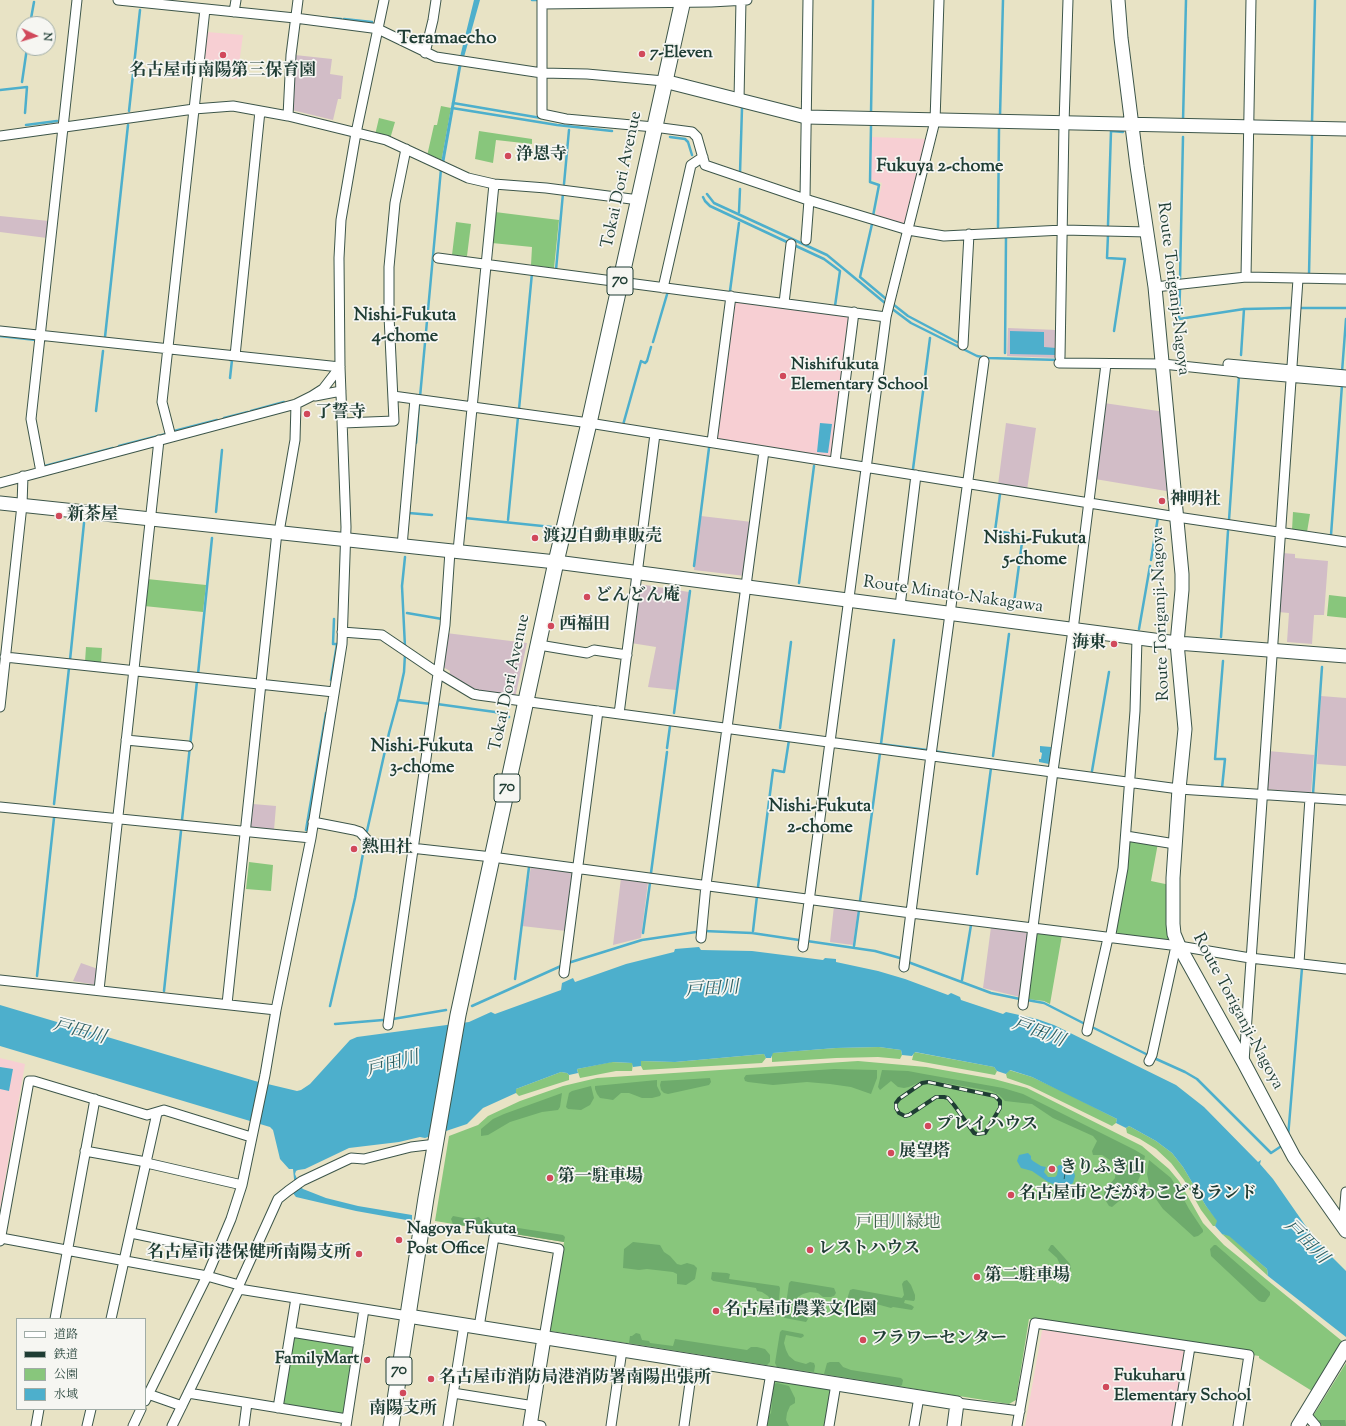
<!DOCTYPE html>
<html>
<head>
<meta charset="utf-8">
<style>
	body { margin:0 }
	#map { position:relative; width:1346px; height:1426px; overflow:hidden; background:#e8e3c5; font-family:"Sorts Mill Goudy","Noto Serif JP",serif }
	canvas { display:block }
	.legend { position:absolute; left:16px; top:1318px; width:130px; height:92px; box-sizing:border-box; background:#f6f6f2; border:1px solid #a0aca6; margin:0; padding:5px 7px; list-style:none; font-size:12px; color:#1f3d34 }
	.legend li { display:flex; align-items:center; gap:8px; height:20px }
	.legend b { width:20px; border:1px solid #a0aca6 }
	.north { position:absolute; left:16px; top:16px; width:40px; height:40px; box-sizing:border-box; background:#f6f6f2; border:1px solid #a0aca6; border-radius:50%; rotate:94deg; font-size:11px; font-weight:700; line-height:16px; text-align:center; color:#1f3d34 }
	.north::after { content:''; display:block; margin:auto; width:14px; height:18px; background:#d1495b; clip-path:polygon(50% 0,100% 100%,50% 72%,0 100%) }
</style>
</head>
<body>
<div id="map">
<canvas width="1346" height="1426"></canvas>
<ul class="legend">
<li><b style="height:5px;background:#fff"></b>道路</li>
<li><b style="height:5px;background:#1f3d34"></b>鉄道</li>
<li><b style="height:11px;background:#88c67c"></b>公園</li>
<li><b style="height:11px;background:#4dafcc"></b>水域</li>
</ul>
<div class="north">N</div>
</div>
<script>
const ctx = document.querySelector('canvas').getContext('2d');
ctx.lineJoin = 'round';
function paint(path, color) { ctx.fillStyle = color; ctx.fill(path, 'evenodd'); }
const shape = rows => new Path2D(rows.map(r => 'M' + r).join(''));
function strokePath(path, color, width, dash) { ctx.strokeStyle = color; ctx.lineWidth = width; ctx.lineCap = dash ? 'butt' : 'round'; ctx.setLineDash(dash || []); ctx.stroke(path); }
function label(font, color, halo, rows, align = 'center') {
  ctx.font = font + ' "Sorts Mill Goudy","Noto Serif JP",serif'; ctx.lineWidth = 3.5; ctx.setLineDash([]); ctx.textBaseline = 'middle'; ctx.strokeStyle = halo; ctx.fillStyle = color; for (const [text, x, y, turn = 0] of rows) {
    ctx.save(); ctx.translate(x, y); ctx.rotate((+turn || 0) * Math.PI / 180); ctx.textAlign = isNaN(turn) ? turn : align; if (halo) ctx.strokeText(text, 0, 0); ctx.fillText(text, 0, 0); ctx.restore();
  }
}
const built = shape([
	[207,32,243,35,237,79,203,76],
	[872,137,928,139,906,224,903,225,875,217,882,183,871,179],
	[734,300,851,315,832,457,719,441,716,438],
	[0,1058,25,1064,0,1209],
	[1044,1329,1186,1348,1173,1426,1025,1426,1042,1331]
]);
const industrial = shape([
	[295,55,332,59,330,74,343,76,341,99,338,99,333,120,292,110],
	[0,216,49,221,47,238,0,232],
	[1008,328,1057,330,1057,358,1007,356],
	[1104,403,1165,412,1172,492,1095,479],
	[1006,423,1036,428,1027,490,998,485],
	[701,516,752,522,745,576,694,570],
	[1282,553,1295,554,1295,558,1328,561,1324,615,1314,615,1312,644,1287,642,1289,613,1278,612],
	[639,584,689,592,676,690,648,687,656,647,631,643],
	[446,633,527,643,515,698,478,693,449,677,450,671,441,666],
	[1321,696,1346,698,1346,766,1317,764],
	[1268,751,1314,755,1311,793,1265,789],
	[253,804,276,806,274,830,250,828],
	[531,866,573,871,566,931,522,926],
	[621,878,648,882,641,938,613,945],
	[834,906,858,910,853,945,830,942],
	[991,927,1026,932,1028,935,1020,997,983,988],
	[81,963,98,969,96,985,73,981]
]);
const green = shape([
	[441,106,451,108,441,163,427,156,434,125,437,125],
	[379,118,395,122,390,139,375,135],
	[479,131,532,139,532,144,496,140,493,163,475,159],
	[495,212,559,220,554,268,531,265,532,247,492,243],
	[456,222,471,224,467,256,452,255],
	[1293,512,1310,514,1307,532,1292,530],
	[147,579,206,585,203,612,144,606],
	[1329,595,1346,597,1346,618,1327,616],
	[86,647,102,648,101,664,85,662],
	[1128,840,1158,843,1151,881,1170,885,1174,942,1113,934],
	[249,862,273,865,271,891,246,889],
	[1037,932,1062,935,1050,1004,1044,1001,1026,999],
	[879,1047,901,1050,902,1055,900,1059,878,1057,836,1058,772,1062,772,1053,836,1048],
	[914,1052,994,1067,997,1071,995,1075,912,1060],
	[764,1054,766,1058,762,1063,643,1070,641,1066,641,1061,675,1062],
	[858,1061,926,1067,994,1079,1027,1088,1142,1146,1169,1169,1179,1181,1203,1223,1224,1245,1342,1341,1312,1391,1259,1358,1259,1356,1029,1319,1016,1400,1009,1404,551,1331,550,1328,564,1242,435,1221,449,1136,478,1125,488,1116,520,1101,563,1086,597,1078],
	[611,1062,633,1063,632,1071,616,1071,580,1078,577,1069],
	[1009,1070,1032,1077,1064,1092,1117,1119,1116,1123,1112,1126,1030,1086,1007,1078,1006,1074],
	[561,1072,567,1073,569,1075,569,1080,519,1096,516,1093,516,1089],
	[1129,1126,1156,1141,1172,1153,1183,1167,1206,1206,1218,1221,1215,1226,1213,1226,1201,1210,1184,1180,1171,1163,1156,1149,1140,1139,1127,1133,1126,1128],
	[1222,1234,1229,1235,1267,1269,1268,1276],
	[297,1336,353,1344,355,1347,344,1412,341,1415,285,1404,283,1402,294,1337],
	[1346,1363,1346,1426,1321,1426,1313,1416],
	[776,1381,829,1389,831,1392,825,1426,766,1426,772,1383]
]);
const forest = shape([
	[834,1069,877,1070,877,1078,871,1094,851,1087,830,1084,807,1082,773,1085,748,1082,745,1081,744,1078,746,1075],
	[882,1070,908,1071,924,1074,1003,1088,1023,1094,1135,1150,1145,1156,1141,1174,1136,1185,1131,1191,1112,1207,1109,1206,1104,1198,1104,1193,1105,1190,1115,1178,1116,1168,1114,1163,1102,1155,1093,1155,1092,1151,1097,1141,1093,1136,1053,1118,1032,1104,1005,1101,999,1095,991,1091,928,1080,922,1081,909,1087,904,1088,898,1087,891,1081,880,1090,878,1087],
	[710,1078,711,1082,709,1085,668,1094,664,1093,661,1090,660,1085,661,1081],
	[657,1080,657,1086,661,1094,660,1096,652,1098,642,1098,629,1093,621,1093,613,1100,607,1099,600,1098,597,1094,595,1089,595,1086],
	[591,1086,594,1098,590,1105,581,1110,568,1109,566,1107,569,1093,572,1091],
	[562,1093,560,1107,558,1110,542,1112,510,1122,488,1135,481,1136,481,1129,493,1119,504,1114],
	[1149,1160,1171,1178,1183,1198,1189,1209,1203,1230,1203,1232,1198,1236,1194,1237,1163,1209,1151,1192,1147,1174],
	[453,1216,469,1219,479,1217,482,1220,488,1217,493,1223,499,1225,563,1235,565,1237,564,1242,453,1224,451,1219],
	[633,1242,660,1245,664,1252,670,1256,677,1264,681,1265,687,1263,694,1265,697,1268,695,1279,686,1285,677,1284,677,1274,673,1272,647,1269,639,1270,623,1268,624,1249],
	[1051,1245,1053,1245,1063,1256,1070,1264,1071,1269,1064,1273,1057,1258,1048,1250],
	[1214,1245,1216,1245,1270,1292,1270,1295,1265,1302,1262,1302,1259,1301,1211,1256,1210,1249],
	[712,1272,727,1273,730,1274,729,1279,779,1286,780,1288,779,1300,775,1303,772,1302,768,1296,762,1292,757,1291,756,1288,713,1281,711,1279],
	[907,1280,911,1285,915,1295,915,1299,914,1301,905,1300,904,1303,911,1305,914,1307,912,1310,893,1307,891,1308,869,1302,848,1301,847,1299,850,1290,853,1289,902,1298,904,1295,902,1284,904,1281],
	[791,1281,834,1288,836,1293,834,1296,831,1297,823,1297,818,1293,810,1292,803,1294,798,1297,794,1301,789,1313,790,1314,807,1317,808,1319,806,1322,785,1318,784,1318,789,1283],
	[782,1330,803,1334,804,1336,801,1338,786,1335,784,1343,786,1350,789,1356,795,1361,806,1364,810,1362,814,1363,815,1366,814,1372,777,1367,775,1363,780,1332],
	[636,1333,640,1334,642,1340,649,1341,650,1343,673,1346,675,1339,747,1350,751,1347,757,1347,765,1349,770,1355,770,1362,767,1365,629,1343,630,1336,632,1336],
	[830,1362,839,1362,843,1367,851,1370,901,1378,903,1380,902,1385,900,1386,824,1374,827,1363],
	[777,1383,789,1386,795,1398,795,1403,790,1406,787,1413,786,1420,789,1426,768,1426,769,1416,771,1413,774,1384],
	[1320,1420,1345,1420,1346,1426,1323,1426,1318,1421]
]);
const water = shape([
	[474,0,480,0,461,68,444,164,441,163,460,57],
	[1010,331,1044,332,1044,347,1056,348,1056,355,1010,354],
	[820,423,832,424,828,453,817,452],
	[1040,746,1051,747,1049,764,1039,762,1039,759,1041,759,1042,753,1040,752],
	[699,947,701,950,752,951,823,960,825,958,836,959,836,962,878,971,905,979,948,995,951,993,960,997,961,1000,1003,1014,1006,1012,1037,1019,1054,1025,1176,1085,1204,1107,1258,1162,1261,1160,1260,1164,1273,1179,1305,1225,1327,1252,1346,1271,1346,1337,1268,1276,1267,1269,1229,1236,1222,1234,1215,1226,1217,1221,1206,1206,1183,1167,1172,1153,1156,1141,1129,1126,1126,1128,1116,1123,1117,1119,1032,1077,1010,1070,1006,1074,997,1071,994,1067,915,1052,912,1056,902,1055,901,1050,879,1047,836,1048,773,1053,771,1058,766,1058,764,1054,675,1062,641,1061,641,1066,633,1067,632,1063,613,1062,577,1069,578,1073,569,1075,567,1073,561,1072,516,1089,516,1093,483,1108,467,1124,425,1138,420,1137,399,1142,349,1148,305,1169,298,1170,296,1171,295,1174,300,1186,303,1189,326,1198,358,1206,412,1215,412,1221,356,1211,296,1197,292,1192,295,1189,293,1169,289,1169,280,1159,274,1134,273,1130,270,1127,0,1046,0,1005,255,1081,297,1091,301,1090,310,1084,350,1040,357,1037,469,1022,491,1012,495,1014,561,990,562,983,573,978,575,982,626,964,674,952,675,949],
	[0,1067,13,1069,9,1091,0,1089],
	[1028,1153,1031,1156,1031,1159,1033,1161,1041,1166,1046,1167,1044,1172,1048,1177,1055,1177,1057,1175,1058,1169,1057,1167,1059,1165,1070,1166,1073,1168,1075,1176,1073,1183,1070,1185,1063,1188,1048,1182,1032,1171,1021,1168,1017,1161,1019,1155]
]);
const stream = shape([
	[532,0,537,0],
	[326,18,341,19],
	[344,19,372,22],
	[30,24,34,2],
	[22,82,27,48],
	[0,90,27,87,25,113],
	[453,103,541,118],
	[452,108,557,125,612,131],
	[129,111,140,10],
	[871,113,873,0],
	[1000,116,1003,0],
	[1183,121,1186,0],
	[1312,123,1315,0],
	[26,125,57,121],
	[871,126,870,182,879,185,873,216],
	[670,137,685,139,688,142,692,155],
	[740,173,742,108],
	[564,184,569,130],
	[707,194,714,203,827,255,885,303],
	[703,197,705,201,710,206,789,243],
	[739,212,740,189],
	[872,224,860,277,885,298],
	[1108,225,1111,131,1123,132],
	[998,227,999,129],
	[1108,235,1107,258,1125,259,1114,331],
	[1005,237,1006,237,1005,353],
	[796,246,824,259,840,271,835,306],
	[556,270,563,193],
	[1309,275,1312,135],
	[1180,279,1183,137],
	[1180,289,1179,319,1244,309,1291,308],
	[730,291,739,223],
	[894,305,908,316,957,342],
	[891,308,911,323,977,356,988,358,1059,360],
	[1299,308,1346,308],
	[0,336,36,340],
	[105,337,128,125],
	[653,342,668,291],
	[1241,355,1244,309],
	[1342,372,1346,319],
	[230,378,232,360,230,360],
	[420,397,441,169],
	[519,409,532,273],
	[96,411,103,351],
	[251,411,284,402],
	[224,418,248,412],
	[623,425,641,361,645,363,647,361,651,347],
	[174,431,217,420],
	[416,443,419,402],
	[119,446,166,434],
	[45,466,113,448],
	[913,469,930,338],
	[1000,494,995,531,1023,535,1013,610],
	[216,512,222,450],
	[409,513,432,515],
	[465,518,552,527],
	[508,520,518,417],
	[1229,520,1239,376],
	[578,531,638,540,639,538],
	[1331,535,1342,385],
	[405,557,402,586,405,647],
	[1151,560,1158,517,1157,517],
	[694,566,709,448],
	[799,583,814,466],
	[407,613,442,619],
	[1139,629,1150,566],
	[1221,637,1228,531],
	[70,660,84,523],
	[198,674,212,538],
	[331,680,337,644,333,644,334,619],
	[398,700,431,704],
	[437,704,495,712,509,717],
	[674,713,690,591],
	[780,728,791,642],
	[880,744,927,750],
	[881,744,894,640],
	[667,748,670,726],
	[934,751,956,755],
	[993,756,1009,634],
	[1092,771,1109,672],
	[1222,788,1225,759,1215,759,1223,661],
	[1313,794,1322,667],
	[54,804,69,668],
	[182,820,197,681],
	[306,830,326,713],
	[367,831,389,733,398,700,404,672,405,654],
	[651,873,667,752],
	[977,874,991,768],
	[758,887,773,770,784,772,789,740],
	[860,901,880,753],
	[704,931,752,933,799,940],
	[753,931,757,896],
	[643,933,650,883],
	[807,941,875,951,900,958],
	[854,946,859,910],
	[908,962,991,993,1020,999],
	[568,963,642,940,696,932],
	[37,976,54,818],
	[515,979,529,867],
	[962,980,971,925],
	[164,991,181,831],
	[1027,1000,1044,1003,1085,1024],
	[330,1006,355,898,364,848],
	[472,1006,561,966],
	[393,1019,446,1010],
	[335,1024,383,1020],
	[1092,1027,1148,1055],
	[1154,1058,1185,1072,1197,1079,1271,1153,1280,1147],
	[1288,1137,1302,968]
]);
const ferry = shape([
	[1063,1188,1066,1165]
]);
const street = shape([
	[118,0,295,18,372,28,378,29,436,57,542,73,587,74,664,81],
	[542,0,542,114,566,119,654,127],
	[542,4,711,2,747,0],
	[234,12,236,0],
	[425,53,433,20,436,0],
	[739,100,741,0],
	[288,116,291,55,298,0],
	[654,127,692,132,697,137,705,165,805,199,908,230,944,236,1063,230,1148,232],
	[0,136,194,109,233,106,288,116,386,140,468,178,494,184,546,188,639,200],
	[805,199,808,0],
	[806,240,809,200],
	[438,258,886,317],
	[1246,277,1251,0],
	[1155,287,1246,277,1346,279],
	[663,288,691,165,703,157],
	[784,303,791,244],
	[0,331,340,367],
	[963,345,969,234],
	[235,356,260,111],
	[1060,357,1064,124,1068,0],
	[1059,363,1163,364,1238,372,1240,373,1346,382],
	[1228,364,1346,375],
	[315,396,341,391],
	[393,396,589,423,1177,517,1346,542],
	[343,423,394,421,389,316,389,267,395,203,406,149],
	[171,437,162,402,205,9],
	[712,442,731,296],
	[835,462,854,312],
	[41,472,31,419,77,0],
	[0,483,296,404,312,396,323,389,340,367],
	[279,532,295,440,296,404],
	[402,546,415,399],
	[458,551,494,184],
	[900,606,916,475],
	[342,632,382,635,438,673,473,694,478,695,1179,789,1346,800],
	[539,645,587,653,594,650,627,655],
	[5,657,334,692],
	[0,707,22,505,23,476],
	[619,714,655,434],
	[126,740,188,746],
	[0,807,311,838],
	[313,822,354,830,360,832,369,842,375,844,492,857,911,913,1179,946,1250,958,1346,969],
	[1126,836,1175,844],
	[701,938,706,885,764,451],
	[803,947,886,317,935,121,939,0],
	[1299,963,1310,798],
	[904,967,931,755,984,361],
	[564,973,598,711],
	[0,980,276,1010],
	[99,990,159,440],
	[227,1004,277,532],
	[1023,1005,1053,771,1073,630,1106,364],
	[388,1025,445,625,450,551],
	[1087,1031,1108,938,1111,934,1123,868,1135,711,1137,638],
	[1149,1061,1152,1055,1176,946],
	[1244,1062,1298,279],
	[85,1151,146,1162,151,1164,242,1185],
	[1343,1228,1346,1192],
	[131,1233,218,1251],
	[1,1238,207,1276,239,1285,239,1289,408,1316],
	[0,1241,29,1081,34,1081,147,1115,164,1110,251,1137],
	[239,1285,278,1199,288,1191,302,1181,351,1158,364,1159,411,1147,436,1144],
	[55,1319,95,1099],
	[111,1319,157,1113],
	[479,1327,494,1237,559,1249,544,1338],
	[291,1332,359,1343],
	[188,1393,347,1419],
	[453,1393,534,1406],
	[148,1394,182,1406],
	[145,1401,207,1276,231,1219,242,1185,265,1075,276,1010,311,838,342,644,346,527,340,367,339,258,341,220,356,133,384,0],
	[957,1403,1020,1411],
	[278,1408,296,1298],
	[1305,1413,1316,1426],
	[531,1424,541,1426],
	[36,1426,39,1409],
	[87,1426,91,1409],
	[133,1426,141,1409],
	[172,1426,239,1289],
	[244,1426,247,1403],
	[346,1426,364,1309],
	[448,1426,464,1325],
	[611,1426,622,1350],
	[684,1426,693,1361],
	[762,1426,771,1373],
	[829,1426,836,1384],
	[914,1426,919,1397],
	[1017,1426,1035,1323,1249,1355,1238,1426],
	[1177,1426,1190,1347]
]);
const secondary = shape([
	[1118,0,1121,38,1137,166,1155,287,1182,574,1182,590,1177,643,1185,729,1179,789,1173,878,1173,924,1174,934,1179,946,1244,1063,1294,1157,1346,1231],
	[664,81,806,117,1346,129],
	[0,503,556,562,1177,643,1346,656],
	[408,1316,957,1403,954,1426],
	[530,1426,544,1338],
	[1298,1426,1346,1347]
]);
const primary = shape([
	[391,1426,426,1198,458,1015,556,562,589,423,683,0]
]);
const rail = shape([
	[928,1082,995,1096,1000,1101,1000,1108,985,1133,977,1134,974,1133,954,1105,948,1098,944,1097,936,1097,909,1115,905,1116,899,1113,896,1108,896,1103,899,1099,922,1083,928,1082]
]);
const markers = [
	[642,54,4,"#d1495b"],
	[223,55,4,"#d1495b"],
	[508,156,4,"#d1495b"],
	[783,376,4,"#d1495b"],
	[307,414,4,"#d1495b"],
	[1162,501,4,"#d1495b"],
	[59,516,4,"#d1495b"],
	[535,538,4,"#d1495b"],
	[587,597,4,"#d1495b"],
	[551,626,4,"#d1495b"],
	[1114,644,4,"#d1495b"],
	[354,849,4,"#d1495b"],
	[928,1126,4,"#d1495b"],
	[891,1153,4,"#d1495b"],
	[1052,1169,4,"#d1495b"],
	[550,1178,4,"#d1495b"],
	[1011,1195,4,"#d1495b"],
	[399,1240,4,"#d1495b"],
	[810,1250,4,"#d1495b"],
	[359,1254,4,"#d1495b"],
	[977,1277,4,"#d1495b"],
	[716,1311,4,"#d1495b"],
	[863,1340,4,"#d1495b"],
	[367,1360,4,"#d1495b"],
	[431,1379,4,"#d1495b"],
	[1106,1387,4,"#d1495b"],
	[403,1393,4,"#d1495b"]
];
const shields = [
	[620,281,26],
	[507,788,26],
	[399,1371,26]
];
const shieldNames = [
	["70",620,281],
	["70",507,788],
	["70",399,1371]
];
const poiNames = [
	["7-Eleven",650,54],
	["名古屋市南陽第三保育園",223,72,"center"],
	["浄恩寺",516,156],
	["Nishifukuta",791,366],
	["Elementary School",791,386],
	["了誓寺",315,414],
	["神明社",1170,501],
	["新茶屋",67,516],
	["渡辺自動車販売",543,538],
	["どんどん庵",595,597],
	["西福田",559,626],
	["海東",1106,644,"right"],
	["熱田社",362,849],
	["プレイハウス",936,1126],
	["展望塔",899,1153],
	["きりふき山",1060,1169],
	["第一駐車場",558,1178],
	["名古屋市とだがわこどもランド",1019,1195],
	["Nagoya Fukuta",407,1230],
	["Post Office",407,1250],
	["レストハウス",818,1250],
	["名古屋市港保健所南陽支所",351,1254,"right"],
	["第二駐車場",985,1277],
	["名古屋市農業文化園",724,1311],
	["フラワーセンター",871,1340],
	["FamilyMart",359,1360,"right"],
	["Fukuharu",1114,1377],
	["Elementary School",1114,1397],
	["名古屋市消防局港消防署南陽出張所",439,1379],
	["南陽支所",403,1410,"center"]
];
const streetNames = [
	["Tokai Dori Avenue",623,180,-78],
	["Route Toriganji-Nagoya",1172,289,83],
	["Route Minato-Nakagawa",953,596,8],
	["Route Toriganji-Nagoya",1162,614,-92],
	["Tokai Dori Avenue",511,683,-78],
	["Route Toriganji-Nagoya",1237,1012,62]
];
const parkNames = [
	["戸田川緑地",898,1224]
];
const neighbourhoodNames = [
	["Fukuya 2-chome",940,168],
	["Nishi-Fukuta",405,317],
	["4-chome",405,338],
	["Nishi-Fukuta",1035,540],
	["5-chome",1035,561],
	["Nishi-Fukuta",422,748],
	["3-chome",422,769],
	["Nishi-Fukuta",820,808],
	["2-chome",820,829]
];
const waterNames = [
	["戸田川",712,991,-4],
	["戸田川",79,1033,15],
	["戸田川",1038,1034,20],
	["戸田川",393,1066,-15],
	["戸田川",1305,1243,45]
];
const quarterNames = [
	["Teramaecho",447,40]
];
paint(built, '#f7cfd3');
paint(industrial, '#d2bdc7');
paint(green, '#88c67c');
paint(forest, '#6eab6c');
paint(water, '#4dafcc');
strokePath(stream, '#4dafcc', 2.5);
strokePath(ferry, '#2d5f62', 1, [5, 4]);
strokePath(street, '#3d564a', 11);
strokePath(secondary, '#3d564a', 15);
strokePath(primary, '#3d564a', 17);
strokePath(street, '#fff', 9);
strokePath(secondary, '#fff', 13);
strokePath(primary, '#fff', 15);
strokePath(rail, '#1f3d34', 4);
strokePath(rail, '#f6f6f2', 2.5, [8]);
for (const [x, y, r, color] of markers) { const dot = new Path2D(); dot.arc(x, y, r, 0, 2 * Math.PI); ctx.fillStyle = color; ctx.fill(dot); strokePath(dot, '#f6f6f2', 1.5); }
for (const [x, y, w] of shields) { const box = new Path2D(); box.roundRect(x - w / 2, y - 14, w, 28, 3); ctx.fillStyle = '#f6f6f2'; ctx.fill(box); strokePath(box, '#1f3d34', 1); }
label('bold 16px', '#1f3d34', null, shieldNames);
label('bold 17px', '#1f3d34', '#f6f6f2', poiNames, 'left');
label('17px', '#1f3d34', '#f6f6f2', streetNames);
label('17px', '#395f46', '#f6f6f2', parkNames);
label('bold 18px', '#1f3d34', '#f6f6f2', neighbourhoodNames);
label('italic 18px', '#2d5f62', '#f6f6f2', waterNames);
label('bold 19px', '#1f3d34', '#f6f6f2', quarterNames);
</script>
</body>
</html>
